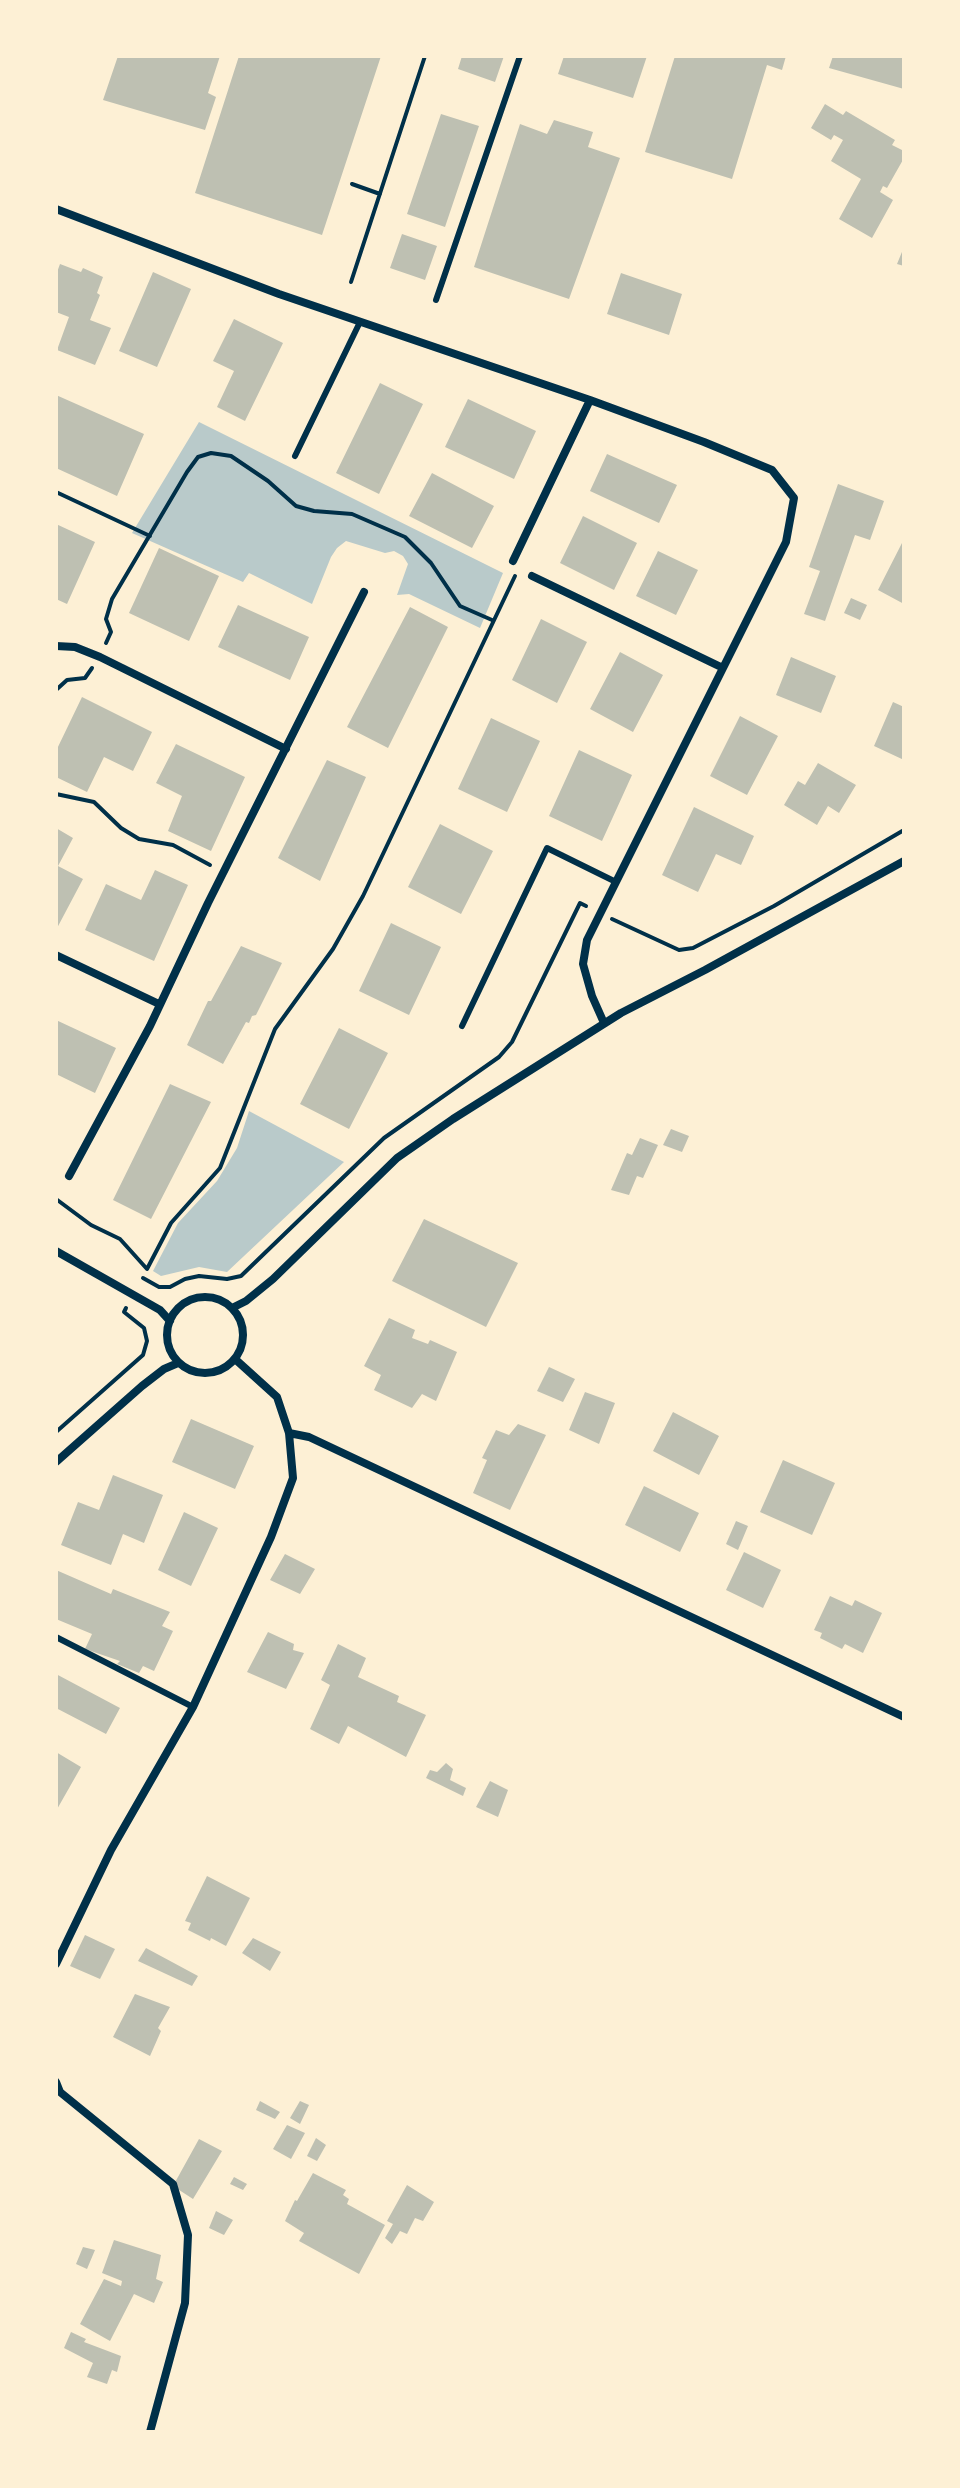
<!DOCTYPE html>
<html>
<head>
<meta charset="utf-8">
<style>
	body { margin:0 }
	#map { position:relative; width:960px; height:2488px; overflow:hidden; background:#fdf0d5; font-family:Figtree,sans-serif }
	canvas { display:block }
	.frame { position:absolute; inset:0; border:58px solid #fdf0d5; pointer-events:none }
</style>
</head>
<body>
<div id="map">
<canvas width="960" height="2488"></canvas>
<div class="frame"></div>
</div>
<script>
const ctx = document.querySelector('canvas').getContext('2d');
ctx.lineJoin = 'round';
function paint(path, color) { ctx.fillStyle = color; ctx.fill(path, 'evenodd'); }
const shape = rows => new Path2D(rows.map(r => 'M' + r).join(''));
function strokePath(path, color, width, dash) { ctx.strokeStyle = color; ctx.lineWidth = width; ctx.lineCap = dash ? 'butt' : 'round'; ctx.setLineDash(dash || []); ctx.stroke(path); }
const green = shape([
	[199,422,503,573,480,628,409,594,397,595,408,564,403,556,394,551,385,553,346,541,337,548,331,557,312,604,249,573,243,582,132,533],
	[249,1111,344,1162,227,1272,199,1267,161,1276,153,1271,178,1223,217,1181,237,1148]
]);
const building = shape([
	[118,56,220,56,208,93,216,97,205,130,103,100],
	[239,56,381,56,322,235,195,193],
	[462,56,504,56,495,82,458,69],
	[564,56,647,56,633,98,558,74],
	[675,56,786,56,782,70,767,65,732,179,645,152],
	[833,56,904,56,904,89,829,68],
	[825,104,843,115,846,111,895,140,892,145,904,151,904,158,887,188,883,186,880,192,893,200,872,238,839,219,861,179,831,161,843,140,834,135,831,140,811,128],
	[441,114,479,126,445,227,407,214],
	[554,120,593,132,588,147,620,158,569,299,474,267,520,124,547,134],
	[402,234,437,246,425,280,390,268],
	[904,247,904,266,897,264],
	[60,264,81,272,83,268,103,277,97,293,100,295,90,320,111,328,95,365,57,350,69,317,56,312,56,275],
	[153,272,191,289,157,367,119,351],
	[621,273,682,294,669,335,607,314],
	[234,319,283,343,245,421,217,407,234,371,213,361],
	[380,383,423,404,379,494,336,473],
	[56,395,144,434,117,496,56,468],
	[468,399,536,431,514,479,445,447],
	[607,454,677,485,659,523,590,491],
	[432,473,494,506,472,548,409,516],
	[838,484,884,501,870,540,855,535,825,621,804,614,820,571,809,567],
	[583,516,637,543,614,590,560,563],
	[56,524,95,542,67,604,56,599],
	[902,543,904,544,904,604,878,590],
	[159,548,219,576,189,641,129,613],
	[658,551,698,570,676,615,636,596],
	[851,598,867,605,860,620,844,613],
	[238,605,309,637,290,680,218,647],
	[410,607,448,627,388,748,347,727],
	[541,619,587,642,557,703,512,680],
	[620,652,663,675,633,732,590,709],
	[791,657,836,676,821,713,776,695],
	[82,697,152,732,133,771,104,757,87,792,56,777,56,751],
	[893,702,904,707,904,760,874,746],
	[740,716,778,736,747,795,710,776],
	[491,718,540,741,507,812,458,789],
	[176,744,245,777,211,851,168,831,182,796,156,783],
	[579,750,632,775,602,841,549,816],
	[327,760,366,777,320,881,278,858],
	[818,763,856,785,839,813,828,806,817,825,784,805,798,781,805,785],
	[694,807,754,836,741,865,716,854,698,892,662,875],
	[440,824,493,851,461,914,408,887],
	[56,828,73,838,58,866,83,879,56,930],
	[155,870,188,885,154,961,85,930,106,884,141,900],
	[391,923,441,947,409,1015,359,991],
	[241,946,282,963,256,1015,252,1016,249,1023,246,1022,223,1064,187,1045,208,1001,211,1001],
	[56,1020,116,1048,95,1093,56,1074],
	[339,1028,388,1053,349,1129,300,1104],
	[170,1084,211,1102,151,1219,113,1200],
	[671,1129,689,1136,682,1152,663,1145],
	[640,1138,658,1145,643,1178,637,1176,629,1195,611,1190,627,1153,632,1155],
	[424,1219,518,1263,486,1327,392,1281],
	[389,1318,415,1330,412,1338,428,1344,430,1340,457,1352,436,1401,422,1394,412,1408,374,1390,381,1375,364,1366],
	[549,1367,575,1379,563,1402,537,1391],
	[585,1392,615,1403,599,1444,569,1430],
	[673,1412,719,1436,699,1475,653,1451],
	[191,1419,254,1446,235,1489,172,1462],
	[518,1424,546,1435,510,1510,473,1493,487,1460,482,1458,496,1430,509,1435],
	[783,1460,835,1483,812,1535,760,1512],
	[113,1475,163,1495,144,1543,123,1534,111,1565,61,1545,78,1502,99,1510],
	[644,1486,699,1513,680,1552,625,1525],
	[184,1512,218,1528,191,1586,158,1570],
	[736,1521,748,1526,738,1550,726,1544],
	[744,1552,781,1570,763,1608,726,1590],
	[285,1554,315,1569,300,1594,270,1580],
	[56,1570,111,1594,113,1589,170,1612,162,1626,173,1631,154,1671,143,1666,139,1673,117,1664,120,1661,85,1649,92,1634,56,1619],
	[830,1596,852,1606,855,1600,882,1613,863,1653,845,1644,842,1649,820,1638,822,1633,814,1630],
	[268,1632,294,1644,293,1650,304,1653,286,1689,247,1672],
	[338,1644,366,1658,358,1677,399,1696,397,1702,426,1715,406,1757,348,1726,339,1744,310,1729,330,1685,321,1680],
	[56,1674,120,1708,106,1734,56,1708],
	[56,1752,81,1767,56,1811],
	[446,1763,453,1769,450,1780,466,1788,463,1796,426,1778,430,1770,437,1772],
	[490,1781,508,1790,498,1817,476,1807],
	[207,1876,250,1898,226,1946,211,1938,210,1941,188,1930,191,1923,185,1921],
	[85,1935,115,1949,100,1979,70,1966],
	[253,1938,281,1952,270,1971,242,1953],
	[146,1948,198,1976,192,1986,138,1961],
	[135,1994,170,2007,158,2028,161,2031,150,2056,113,2037],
	[260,2101,280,2112,275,2119,256,2110],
	[300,2101,309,2105,300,2124,290,2118],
	[287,2125,305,2133,291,2159,273,2149],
	[316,2138,326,2145,317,2161,307,2156],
	[199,2139,222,2151,193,2199,173,2186],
	[313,2173,346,2190,343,2195,349,2199,347,2204,385,2225,359,2274,299,2241,304,2233,285,2221,295,2200,297,2201],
	[234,2177,247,2184,243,2190,230,2184],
	[407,2185,434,2202,423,2221,415,2218,407,2234,400,2231,392,2244,385,2238,393,2224,387,2221],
	[216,2211,233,2220,224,2235,209,2228],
	[114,2240,161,2255,156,2279,163,2282,154,2303,134,2294,110,2341,80,2324,104,2279,121,2286,122,2281,102,2273],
	[83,2247,95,2250,87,2269,76,2264],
	[71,2332,86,2339,84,2342,121,2356,117,2372,112,2370,107,2384,87,2377,93,2363,64,2348]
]);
const path = shape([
	[352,184,380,194],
	[351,282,425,56],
	[56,492,150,536],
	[106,643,111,632,106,619,112,599,187,472,198,457,211,453,231,456,268,481,296,506,314,511,352,514,405,537,431,563,460,606,492,620],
	[56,690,67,680,85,678,92,668],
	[56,794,94,802,121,828,139,839,173,845,210,865],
	[612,919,679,950,693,948,774,906,904,830],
	[56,1199,91,1225,120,1239,147,1269,171,1223,220,1168,275,1029,333,949,363,896,515,576],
	[143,1278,159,1287,170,1287,185,1279,199,1276,227,1279,241,1276,384,1138,499,1057,512,1042,580,903,586,906],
	[56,1432,143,1355,147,1341,144,1328,124,1312,126,1308]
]);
const service = shape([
	[436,300,520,56],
	[295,456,360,322],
	[462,1026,547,848,616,882],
	[56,1637,193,1707]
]);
const minor = shape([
	[56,209,279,294,590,400,704,442,772,470,794,498,786,542,587,940,583,964,592,996,604,1023],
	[513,561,590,400],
	[532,576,723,668],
	[56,646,75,647,100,657,286,749],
	[56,955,159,1004],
	[69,1176,150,1026,208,903,364,592],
	[56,1251,160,1310,170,1321],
	'167 1335a38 38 0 1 1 76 0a38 38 0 1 1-76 0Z',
	[232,1308,246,1301,273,1279,397,1158,453,1119,621,1013,705,970,904,861],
	[289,1433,309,1437,904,1717],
	[56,1462,142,1386,164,1369,178,1363],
	[56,1964,111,1850,193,1707,271,1537,293,1478,289,1433,277,1397,235,1359],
	[56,2082,60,2092,173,2184,188,2235,185,2303,150,2432]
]);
paint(green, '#b9caca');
paint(building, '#bec0b2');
strokePath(path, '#003049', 4);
strokePath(service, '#003049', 6);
strokePath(minor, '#003049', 8);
</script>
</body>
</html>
